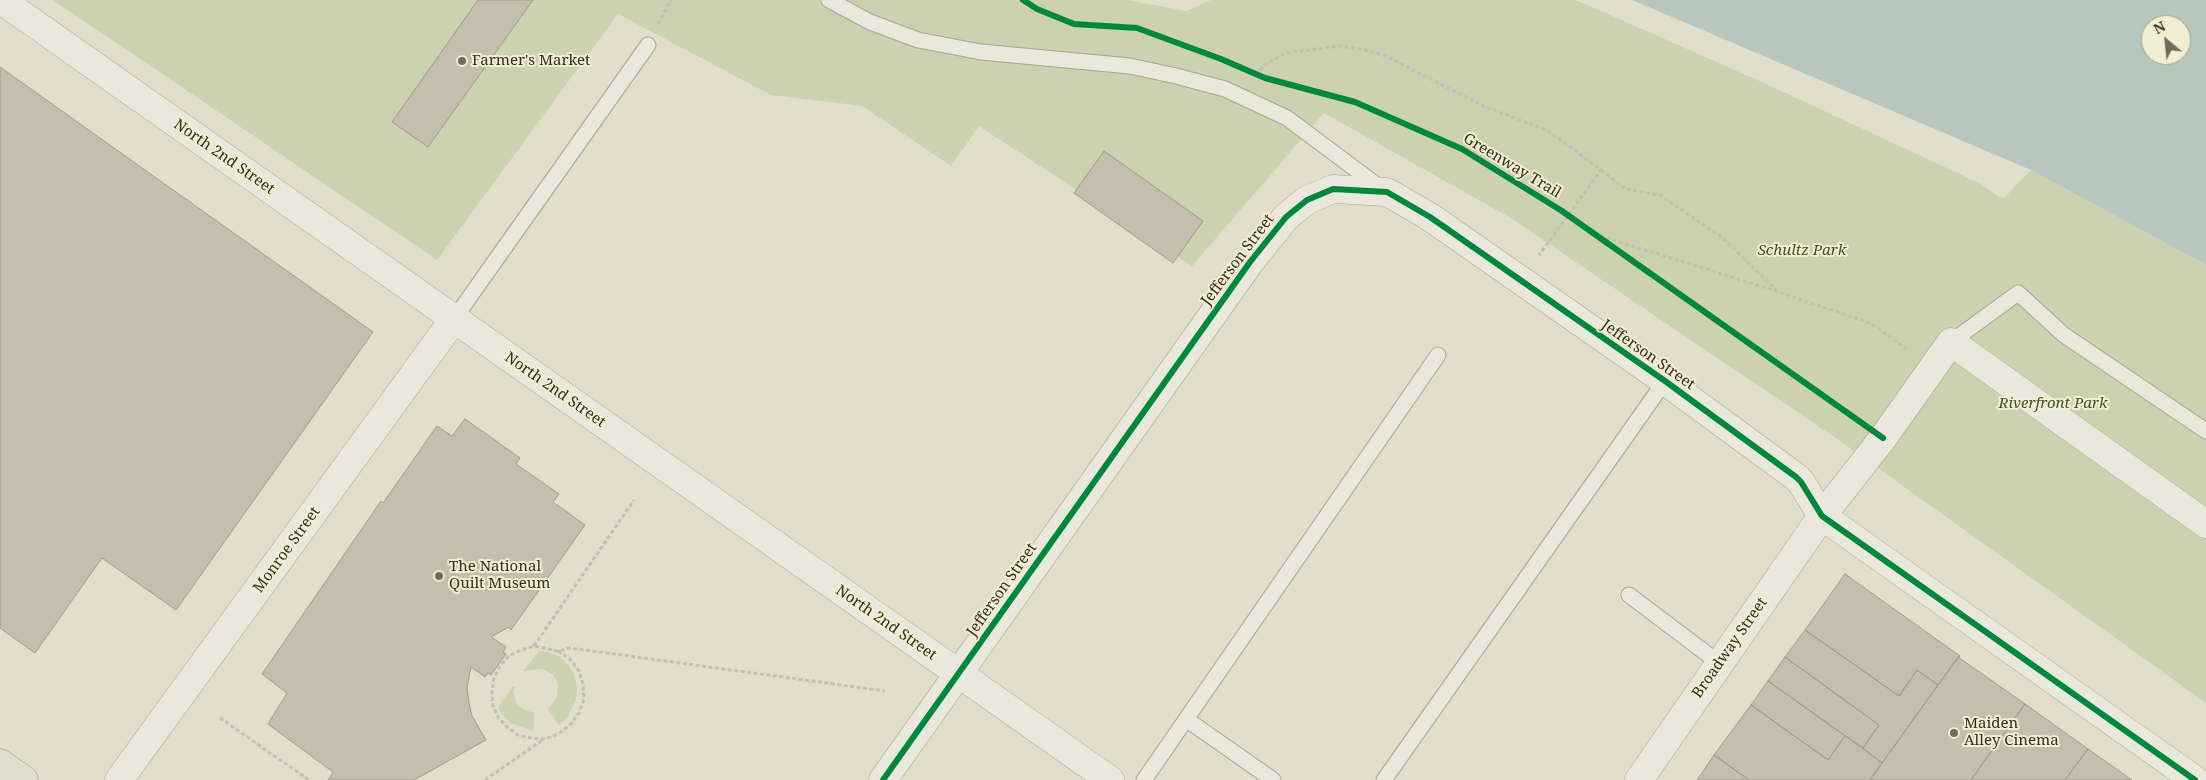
<!DOCTYPE html>
<html>
<head>
<meta charset="utf-8">
<style>
	body { margin:0 }
	#map { position:relative; width:2206px; height:780px; overflow:hidden; background:#e2decc; font-family:"Noto Serif",serif }
	canvas { display:block }
	.north { position:absolute; left:2141px; top:15px; width:50px; height:50px; box-sizing:border-box; background:#f2eed3; border:1px solid #a6a08b; border-radius:50%; rotate:332deg; font-size:14px; font-weight:700; line-height:20px; text-align:center; color:#342c1f }
	.north::after { content:''; display:block; margin:auto; width:18px; height:22px; background:#716a5c; clip-path:polygon(50% 0,100% 100%,50% 72%,0 100%) }
</style>
</head>
<body>
<div id="map">
<canvas width="2206" height="780"></canvas>
<div class="north">N</div>
</div>
<script>
const ctx = document.querySelector('canvas').getContext('2d');
ctx.lineJoin = 'round';
function paint(path, color) { ctx.fillStyle = color; ctx.fill(path, 'evenodd'); }
const shape = rows => new Path2D(rows.map(r => 'M' + r).join(''));
function strokePath(path, color, width, dash) { ctx.strokeStyle = color; ctx.lineWidth = width; ctx.lineCap = dash ? 'butt' : 'round'; ctx.setLineDash(dash || []); ctx.stroke(path); }
function label(font, color, halo, rows, align = 'center') {
  ctx.font = font + ' "Noto Serif",serif'; ctx.lineWidth = 4; ctx.setLineDash([]); ctx.textBaseline = 'middle'; ctx.strokeStyle = halo; ctx.fillStyle = color; for (const [text, x, y, turn = 0] of rows) {
    ctx.save(); ctx.translate(x, y); ctx.rotate((+turn || 0) * Math.PI / 180); ctx.textAlign = isNaN(turn) ? turn : align; if (halo) ctx.strokeText(text, 0, 0); ctx.fillText(text, 0, 0); ctx.restore();
  }
}
const green = shape([
	[53,0,1127,0,1187,11,1211,0,1576,0,1762,82,1979,183,2003,199,2031,170,2206,265,2206,703,1843,443,1509,217,1324,113,1192,266,979,126,951,166,862,106,771,95,618,14,437,260],
	[539,651,549,652,560,657,569,666,575,676,577,688,576,700,567,718,559,725,548,709,557,697,558,685,557,681,552,674,542,669,523,671],
	[513,686,515,687,513,693,517,704,525,710,535,713,533,731,511,723,501,713,498,707]
]);
const water = shape([
	[1632,0,2206,0,2206,265,2031,170],
	[2151,25,2181,25,2181,55,2151,55]
]);
const building = shape([
	[478,0,533,0,428,147,392,122,478,0],
	[0,67,373,332,176,610,102,558,35,653,0,628,0,67],
	[1104,151,1203,221,1173,263,1074,193,1104,151],
	[465,419,520,458,516,464,559,494,553,502,585,525,511,630,509,627,491,637,506,647,503,652,506,654,491,675,488,673,485,677,471,667,467,688,469,703,472,716,486,740,414,780,328,780,333,772,268,724,287,693,262,674,381,501,383,503,437,426,452,436,465,419],
	[1845,574,1960,656,1938,685,1917,670,1899,696,1805,630,1845,574],
	[1805,630,1899,696,1917,670,1938,685,1882,763,1863,748,1879,725,1785,657,1805,630],
	[1785,657,1879,725,1863,748,1768,681,1785,657],
	[1958,657,2025,704,1971,780,1870,780,1958,657],
	[1768,681,1845,736,1828,760,1751,705,1768,681],
	[2025,704,2088,749,2065,780,1971,780,2025,704],
	[1751,705,1828,760,1845,736,1882,763,1870,780,1749,780,1714,755,1751,705],
	[2088,749,2132,780,2065,780,2088,749],
	[1714,755,1749,780,1697,780,1714,755]
]);
const path = shape([
	[658,24,671,0],
	[1254,74,1271,61,1286,53,1339,46,1366,50,1388,57,1485,107,1547,130,1601,170,1539,255],
	[1601,170,1625,189,1660,195,1724,239,1776,290],
	[1594,234,1776,291,1870,323,1908,350],
	[534,646,634,500],
	[558,651,570,659,579,671,583,684,584,699,579,713,570,725,558,734,545,739,531,738,518,735,507,727,498,717,493,705,492,691,494,678,500,666,509,656,521,650,534,646,558,651,570,648,885,691],
	[220,718,309,780],
	[485,780,544,739]
]);
const service = shape([
	[829,0,870,22,918,40,981,52,1130,66,1176,76,1225,89,1287,118,1382,189],
	[454,319,648,45],
	[1951,342,2018,293,2064,335,2206,431],
	[1629,595,1719,663],
	[1186,719,1273,780],
	[1144,780,1438,355],
	[1384,780,1665,381]
]);
const minor = shape([
	[1,0,1110,780],
	[119,780,454,319],
	[883,780,1250,262,1286,217,1307,200,1333,189,1387,192,1430,217,1665,381,1796,477,1801,482,1822,516,2195,780],
	[1639,780,1822,516,1883,438,1951,342,2206,524]
]);
const primary = shape([
	[0,763,24,780]
]);
const cycleway = shape([
	[1023,0,1037,9,1074,24,1137,28,1221,59,1265,78,1355,102,1462,149,1562,211,1883,438],
	[883,780,1250,262,1286,217,1307,200,1333,189,1387,192,1430,217,1665,381,1796,477,1801,482,1822,516,2195,780]
]);
const markers = [
	[462,61,5,"#716a5c"],
	[439,576,5,"#716a5c"],
	[1954,733,5,"#716a5c"]
];
const poiNames = [
	["Farmer's Market",472,61],
	["The National",449,567],
	["Quilt Museum",449,584],
	["Maiden",1964,724],
	["Alley Cinema",1964,741]
];
const streetNames = [
	["North 2nd Street",224,157,35],
	["Greenway Trail",1512,166,31],
	["Jefferson Street",1238,260,-53],
	["Jefferson Street",1648,355,35],
	["North 2nd Street",555,390,35],
	["Monroe Street",287,550,-54],
	["Jefferson Street",1002,590,-55],
	["North 2nd Street",886,623,35],
	["Broadway Street",1730,648,-55]
];
const parkNames = [
	["Schultz Park",1802,251],
	["Riverfront Park",2053,404]
];
paint(green, '#ccd1b0');
paint(water, '#b7c7bf');
paint(building, '#c5bdad');
strokePath(building, '#a19a8c', 1);
strokePath(service, '#a7a395', 17);
strokePath(minor, '#a7a395', 29);
strokePath(primary, '#8c887c', 29);
strokePath(path, '#c2bfb4', 3, [4, 2.5]);
strokePath(service, '#eae8dd', 15);
strokePath(minor, '#eae8dd', 28);
strokePath(primary, '#e0decf', 28);
strokePath(cycleway, '#00873e', 6);
for (const [x, y, r, color] of markers) { const dot = new Path2D(); dot.arc(x, y, r, 0, 2 * Math.PI); ctx.fillStyle = color; ctx.fill(dot); strokePath(dot, '#f2eed3', 2); }
label('15px', '#342c1f', '#f2eed3', poiNames, 'left');
label('15px', '#342c1f', '#f2eed3', streetNames);
label('italic 15px', '#3e4e27', '#f2eed3', parkNames);
</script>
</body>
</html>
